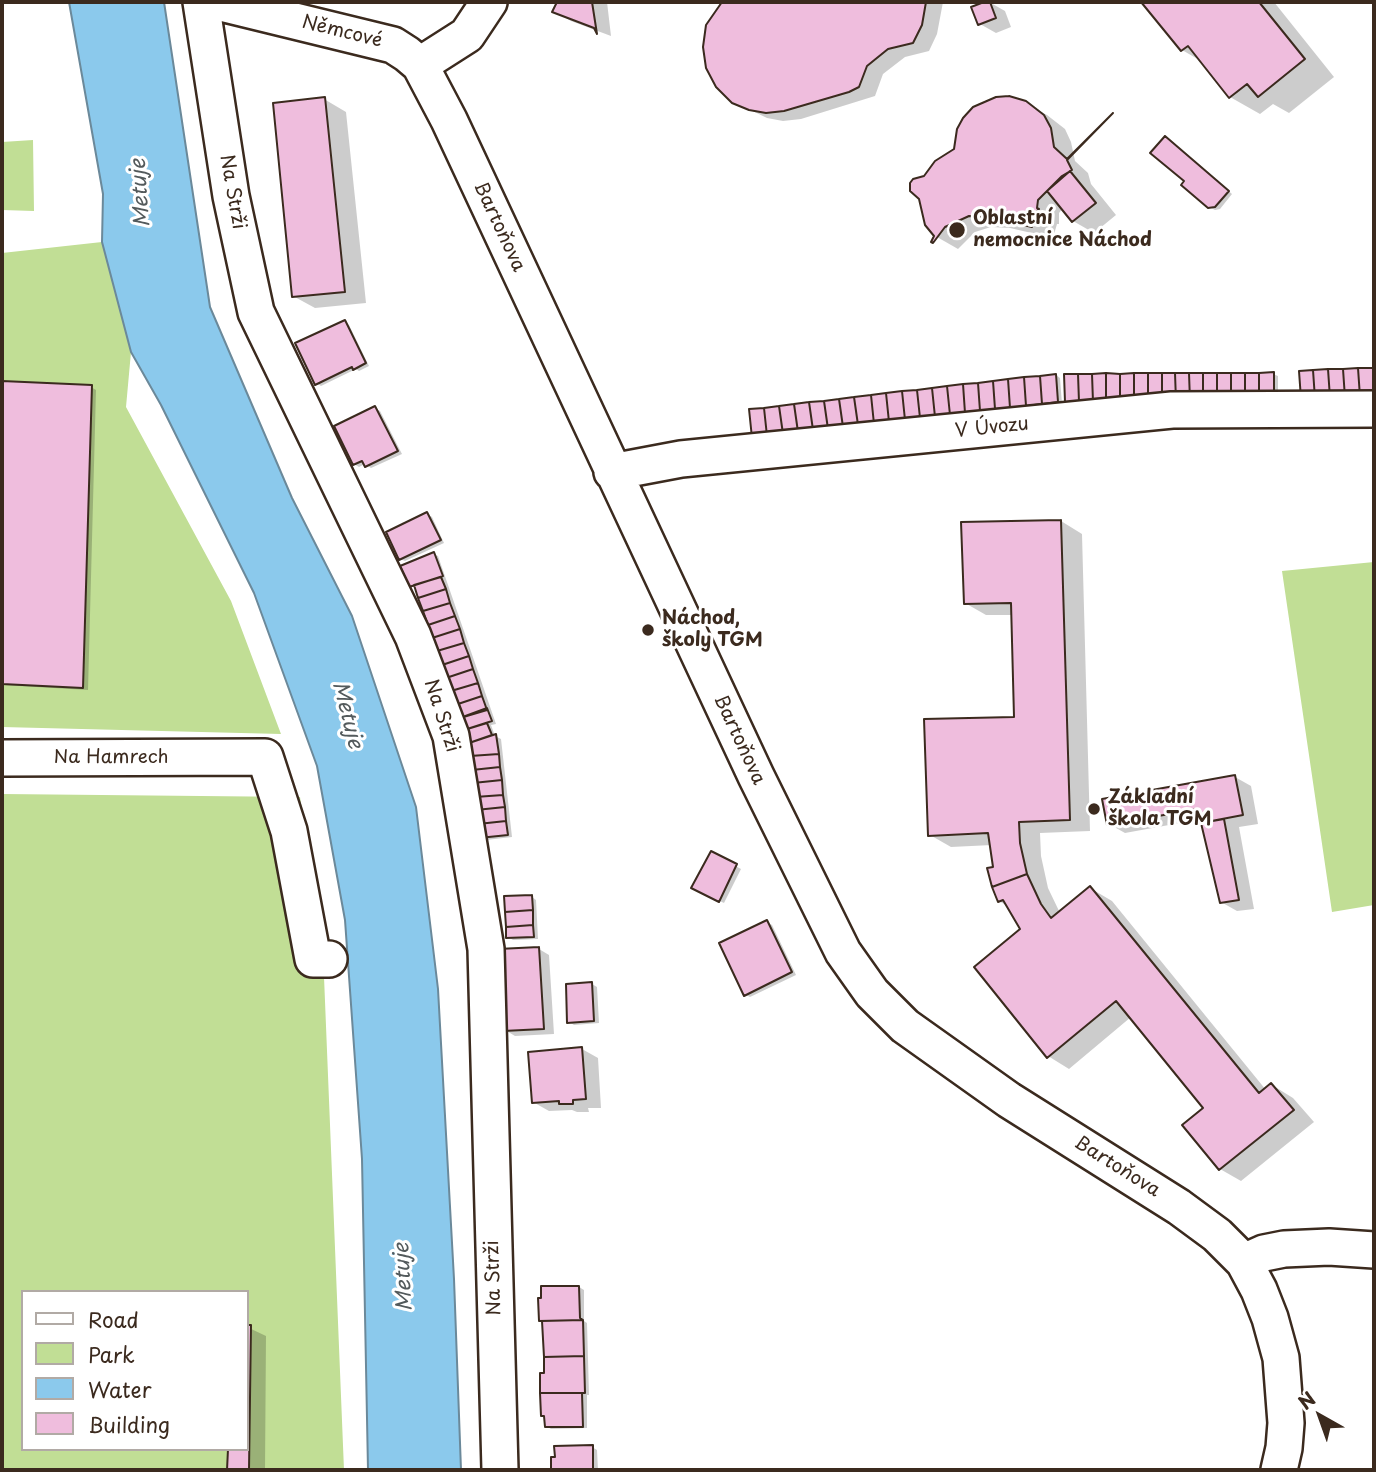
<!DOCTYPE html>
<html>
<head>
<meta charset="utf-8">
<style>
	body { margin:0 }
	#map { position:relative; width:1376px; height:1472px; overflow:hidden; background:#fff; font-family:"Playpen Sans",sans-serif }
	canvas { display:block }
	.frame { position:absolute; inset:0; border:4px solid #3b2a1e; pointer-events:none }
	.legend { position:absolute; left:21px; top:1290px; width:228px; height:161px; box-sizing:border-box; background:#fff; border:2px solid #b1aaa5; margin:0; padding:9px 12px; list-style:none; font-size:21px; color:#3b2a1e }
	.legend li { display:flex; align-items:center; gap:14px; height:35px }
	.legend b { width:35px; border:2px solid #b1aaa5 }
	.north { position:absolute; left:1285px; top:1381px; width:70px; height:70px; -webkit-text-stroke:5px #fff; paint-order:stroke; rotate:320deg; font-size:19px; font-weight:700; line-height:28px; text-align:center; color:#3b2a1e }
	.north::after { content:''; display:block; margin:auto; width:24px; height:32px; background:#3b2a1e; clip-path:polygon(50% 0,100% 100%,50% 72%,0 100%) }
</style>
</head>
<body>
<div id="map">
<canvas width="1376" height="1472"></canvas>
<div class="frame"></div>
<ul class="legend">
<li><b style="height:9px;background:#fff"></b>Road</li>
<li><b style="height:19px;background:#c1de95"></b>Park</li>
<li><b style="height:19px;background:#8bc9ec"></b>Water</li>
<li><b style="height:19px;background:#efbddd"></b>Building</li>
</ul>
<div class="north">N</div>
</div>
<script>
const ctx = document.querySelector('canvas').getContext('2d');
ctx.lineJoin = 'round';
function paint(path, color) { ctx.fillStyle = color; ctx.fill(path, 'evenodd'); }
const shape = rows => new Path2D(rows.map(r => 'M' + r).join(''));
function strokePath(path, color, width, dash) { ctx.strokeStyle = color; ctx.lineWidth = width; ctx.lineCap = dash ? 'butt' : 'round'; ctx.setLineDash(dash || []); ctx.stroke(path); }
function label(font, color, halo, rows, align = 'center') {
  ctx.font = font + ' "Playpen Sans",sans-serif'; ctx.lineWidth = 6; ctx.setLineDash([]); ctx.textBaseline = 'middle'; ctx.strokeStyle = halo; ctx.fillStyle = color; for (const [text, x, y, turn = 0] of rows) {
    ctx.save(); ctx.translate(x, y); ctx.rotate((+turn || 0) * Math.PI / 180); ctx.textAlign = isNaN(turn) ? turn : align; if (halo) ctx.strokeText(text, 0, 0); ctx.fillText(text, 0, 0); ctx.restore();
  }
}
const green = shape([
	[33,140,34,211,2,210,2,142],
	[102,242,131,352,126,407,231,601,281,734,2,727,2,253],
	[1374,562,1374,905,1332,912,1282,571],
	[2,794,300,797,323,952,344,1470,2,1470],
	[23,1292,247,1292,247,1449,23,1449]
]);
const water = shape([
	[69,2,164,2,210,307,292,498,352,616,416,807,438,989,454,1279,461,1470,368,1470,362,1159,345,920,317,766,254,593,161,405,131,352,102,242,103,194,69,2]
]);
const shadow = shape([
	[559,2,607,2,611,36,571,21,555,12],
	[726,2,943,2,937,34,929,51,905,57,883,74,875,96,801,119,783,121,767,118,734,102,724,4],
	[989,2,1005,11,1011,27,996,33,980,24,973,8],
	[1143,2,1274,2,1334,77,1289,113,1273,104,1260,114,1230,97,1203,62,1182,50],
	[324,99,346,112,366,303,315,308,293,296],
	[1025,103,1047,115,1065,129,1071,142,1075,161,1088,173,1091,184,1116,215,1094,233,1073,221,1063,208,1059,213,1059,224,1057,224,1053,238,1010,228,991,227,975,232,958,249,937,237,925,178],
	[1170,141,1232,194,1220,209,1215,210,1209,207,1186,181],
	[345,322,349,325,369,366,359,371,356,369,321,386,316,383],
	[1273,374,1278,376,1278,402,1072,404,1067,401],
	[1056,375,1060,378,1062,404,758,439],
	[2,383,91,387,96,390,88,690,2,685],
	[375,408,380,411,402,454,371,468,365,464,359,467,354,464],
	[427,514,432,517,444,543,405,561,400,559],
	[1061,521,1082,534,1090,831,1040,833,1041,856,1048,888,1060,913,1090,888,1112,901,1266,1090,1272,1085,1293,1098,1314,1122,1241,1181,1220,1169,1206,1108,1131,1017,1069,1069,1048,1056,1023,929,1009,907,999,901,992,845,951,847,930,835,1015,719,1013,615,986,615,965,603],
	[433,554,438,556,496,724,491,725,495,736,501,739,512,837,486,840,471,743,417,588,411,586],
	[1235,777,1251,786,1258,824,1239,827,1254,909,1237,911,1221,902,1202,819,1125,833,1109,824],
	[711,853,741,869,724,903,693,888],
	[532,897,536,900,538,939,513,940,508,937],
	[767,922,772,925,796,975,750,997,746,995],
	[539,949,549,955,554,1034,515,1036,505,1030],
	[592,984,597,987,599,1023,574,1025,569,1022],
	[582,1049,598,1058,601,1108,588,1108,589,1112,577,1112,572,1110,549,1111,533,1102],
	[579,1287,584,1290,584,1321,587,1323,589,1395,587,1395,587,1428,551,1429,546,1426,544,1322,541,1320],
	[247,1327,266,1336,265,1470,229,1470,229,1449,247,1449],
	[592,1447,597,1450,598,1470,554,1470,553,1459]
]);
const building = shape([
	[557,2,592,2,597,34,594,28,552,12,557,2],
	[722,2,926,2,922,25,913,43,888,49,867,66,859,87,849,92,784,111,766,113,749,110,732,103,716,87,706,68,703,47,706,25,722,2],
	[984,2,990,2,996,18,978,25,971,7,984,2],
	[1141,2,1259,2,1305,59,1258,97,1247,84,1229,98,1188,46,1181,51,1141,2],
	[1009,96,1026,101,1044,115,1051,128,1054,147,1067,159,1113,113,1067,160,1072,170,1062,176,1038,200,1037,208,1039,209,1035,213,1032,227,988,217,969,216,945,227,933,243,931,242,934,236,925,225,919,199,910,191,910,183,913,179,924,176,935,161,954,149,957,129,963,118,973,107,996,97,1009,96],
	[325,97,345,292,292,297,273,103,325,97],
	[1165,136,1229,191,1215,207,1208,208,1181,185,1184,181,1150,153,1165,136],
	[1070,171,1096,203,1072,222,1047,191,1070,171],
	[345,320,366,363,353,370,352,367,315,385,295,343,345,320],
	[1358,368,1360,397,1345,398,1343,369,1358,368],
	[1358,368,1373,368,1374,396,1360,397,1358,368],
	[1328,369,1330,398,1315,399,1313,370,1328,369],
	[1328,369,1343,369,1345,398,1330,398,1328,369],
	[1313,370,1315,399,1301,399,1299,371,1313,370],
	[1274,372,1274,400,1259,401,1259,373,1274,372],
	[1106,373,1106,402,1093,402,1092,374,1106,373],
	[1106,373,1120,374,1120,402,1106,402,1106,373],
	[1134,373,1148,373,1148,402,1134,401,1134,373],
	[1134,373,1134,401,1120,402,1120,374,1134,373],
	[1148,373,1162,373,1162,402,1148,402,1148,373],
	[1162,373,1175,373,1176,401,1162,402,1162,373],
	[1175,373,1189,373,1190,401,1176,401,1175,373],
	[1189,373,1203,373,1203,401,1190,401,1189,373],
	[1203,373,1217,373,1217,401,1203,401,1203,373],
	[1217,373,1231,373,1231,401,1217,401,1217,373],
	[1231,373,1245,373,1245,401,1231,401,1231,373],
	[1245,373,1259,373,1259,401,1245,401,1245,373],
	[1056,374,1058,402,1042,404,1040,376,1056,374],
	[1064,374,1078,374,1079,402,1065,402,1064,374],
	[1078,374,1092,374,1093,402,1079,402,1078,374],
	[1040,376,1042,404,1026,406,1024,377,1040,376],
	[1024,377,1026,406,1010,408,1008,379,1024,377],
	[1008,379,1010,408,995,409,993,381,1008,379],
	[2,381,92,385,83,688,2,684,2,381],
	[993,381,995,409,980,411,978,383,993,381],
	[978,383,980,411,965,413,963,384,978,383],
	[963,384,965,413,950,415,947,386,963,384],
	[947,386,950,415,935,417,932,388,947,386],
	[932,388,935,417,920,418,917,390,932,388],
	[917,390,920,418,905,420,902,391,917,390],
	[902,391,905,420,889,422,886,393,902,391],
	[886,393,889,422,874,424,871,395,886,393],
	[871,395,874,424,858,425,854,397,871,395],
	[854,397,858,425,843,427,839,399,854,397],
	[839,399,843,427,828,429,824,401,839,399],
	[824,401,828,429,813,430,809,402,824,401],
	[809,402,813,430,798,432,794,404,809,402],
	[794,404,798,432,783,434,779,406,794,404],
	[375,406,398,451,365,467,362,461,353,465,334,426,375,406],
	[779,406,783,434,767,436,764,408,779,406],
	[764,408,767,436,752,438,749,409,764,408],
	[427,512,441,540,399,560,386,532,427,512],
	[1061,520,1070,820,1019,822,1020,843,1027,874,992,887,987,868,993,867,988,833,928,836,924,719,1014,717,1011,603,964,604,961,522,1061,520],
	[434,552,443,576,409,587,400,566,434,552],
	[441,577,446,589,418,598,414,585,441,577],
	[446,589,450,603,423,611,418,598,446,589],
	[450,603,455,616,428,625,423,611,450,603],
	[455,616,460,629,432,638,428,625,455,616],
	[460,629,464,643,437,651,432,638,460,629],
	[464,643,469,656,442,665,437,651,464,643],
	[469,656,473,669,446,678,442,665,469,656],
	[473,669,478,683,451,691,446,678,473,669],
	[478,683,482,696,455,705,451,691,478,683],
	[482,696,487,710,460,718,455,705,482,696],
	[487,708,492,721,464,730,460,718,487,708],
	[487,723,492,735,469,743,464,730,487,723],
	[496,734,499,754,470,756,469,743,496,734],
	[499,754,500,767,472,770,470,756,499,754],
	[500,767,502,780,473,783,472,770,500,767],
	[1235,775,1243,815,1201,823,1198,809,1107,825,1102,799,1235,775],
	[502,780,503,795,475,797,473,783,502,780],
	[503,795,505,807,476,810,475,797,503,795],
	[505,807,506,821,478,824,476,810,505,807],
	[1224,819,1239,900,1220,903,1201,823,1224,819],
	[506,821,508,835,479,838,478,824,506,821],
	[711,851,737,864,719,902,691,888,711,851],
	[1027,874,1041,904,1051,918,1090,886,1259,1093,1271,1083,1294,1110,1219,1170,1182,1125,1203,1108,1116,1001,1047,1058,974,967,1020,929,1003,900,998,902,992,887,1027,874],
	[532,895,533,910,505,912,504,896,532,895],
	[533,910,533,925,506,927,505,912,533,910],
	[767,920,792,972,744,996,719,943,767,920],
	[533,925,534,937,506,938,506,927,533,925],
	[539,947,544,1029,503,1031,498,949,539,947],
	[592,982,594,1021,567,1023,566,984,592,982],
	[582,1047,586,1099,573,1100,573,1104,559,1104,559,1101,532,1103,528,1052,582,1047],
	[541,1286,579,1286,580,1318,583,1320,539,1321,538,1298,541,1298,541,1286],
	[583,1320,584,1356,544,1357,542,1321,583,1320],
	[247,1325,251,1325,249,1470,227,1470,228,1449,247,1449,247,1325],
	[584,1356,585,1393,540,1393,540,1373,544,1373,544,1357,584,1356],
	[540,1393,582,1393,583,1427,545,1427,544,1416,541,1416,540,1393],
	[593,1445,593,1470,551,1470,551,1457,555,1457,554,1446,593,1445]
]);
const minor = shape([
	[201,2,231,196,256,312,413,636,451,736,486,949,500,1470],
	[217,2,393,45,407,54,420,65,449,120,756,776,843,952,872,993,905,1026,1009,1100,1179,1207,1217,1235,1244,1262,1259,1290,1270,1318,1281,1358,1286,1423,1284,1448,1279,1470],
	[420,65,467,35,489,2],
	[612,472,681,459,1172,410,1374,409],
	[2,758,265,757,289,831,313,959,329,959],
	[1244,1262,1264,1253,1284,1249,1329,1247,1374,1250]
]);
const markers = [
	[957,230,9,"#3b2a1e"],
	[648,630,7,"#3b2a1e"],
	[1094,809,7,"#3b2a1e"]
];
const streetNames = [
	["Němcové",342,32,14],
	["Na Strži",232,192,80],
	["Bartoňova",499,227,65],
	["V Úvozu",992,428,-6],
	["Na Strži",441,716,72],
	["Bartoňova",739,740,65],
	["Na Hamrech",111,758],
	["Bartoňova",1117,1167,32],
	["Na Strži",494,1278,-92]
];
const poiNames = [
	["Oblastní",973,219],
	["nemocnice Náchod",973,241],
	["Náchod,",662,619],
	["školy TGM",662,641],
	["Základní",1108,798],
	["škola TGM",1108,820]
];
const waterNames = [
	["Metuje",141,193,-94],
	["Metuje",347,715,76],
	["Metuje",404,1277,-93]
];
paint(green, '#c1de95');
paint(water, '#8bc9ec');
strokePath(water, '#6b899a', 2);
paint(shadow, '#0003');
paint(building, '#efbddd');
strokePath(building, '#3b2a1e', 2);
strokePath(minor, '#3b2a1e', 40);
strokePath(minor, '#fff', 35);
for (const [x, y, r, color] of markers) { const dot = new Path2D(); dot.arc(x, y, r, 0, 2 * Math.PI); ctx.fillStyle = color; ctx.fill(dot); strokePath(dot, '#fff', 2.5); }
label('19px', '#3b2a1e', '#fff', streetNames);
label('bold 19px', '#3b2a1e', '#fff', poiNames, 'left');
label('italic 21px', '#535a5c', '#fff', waterNames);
</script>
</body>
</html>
